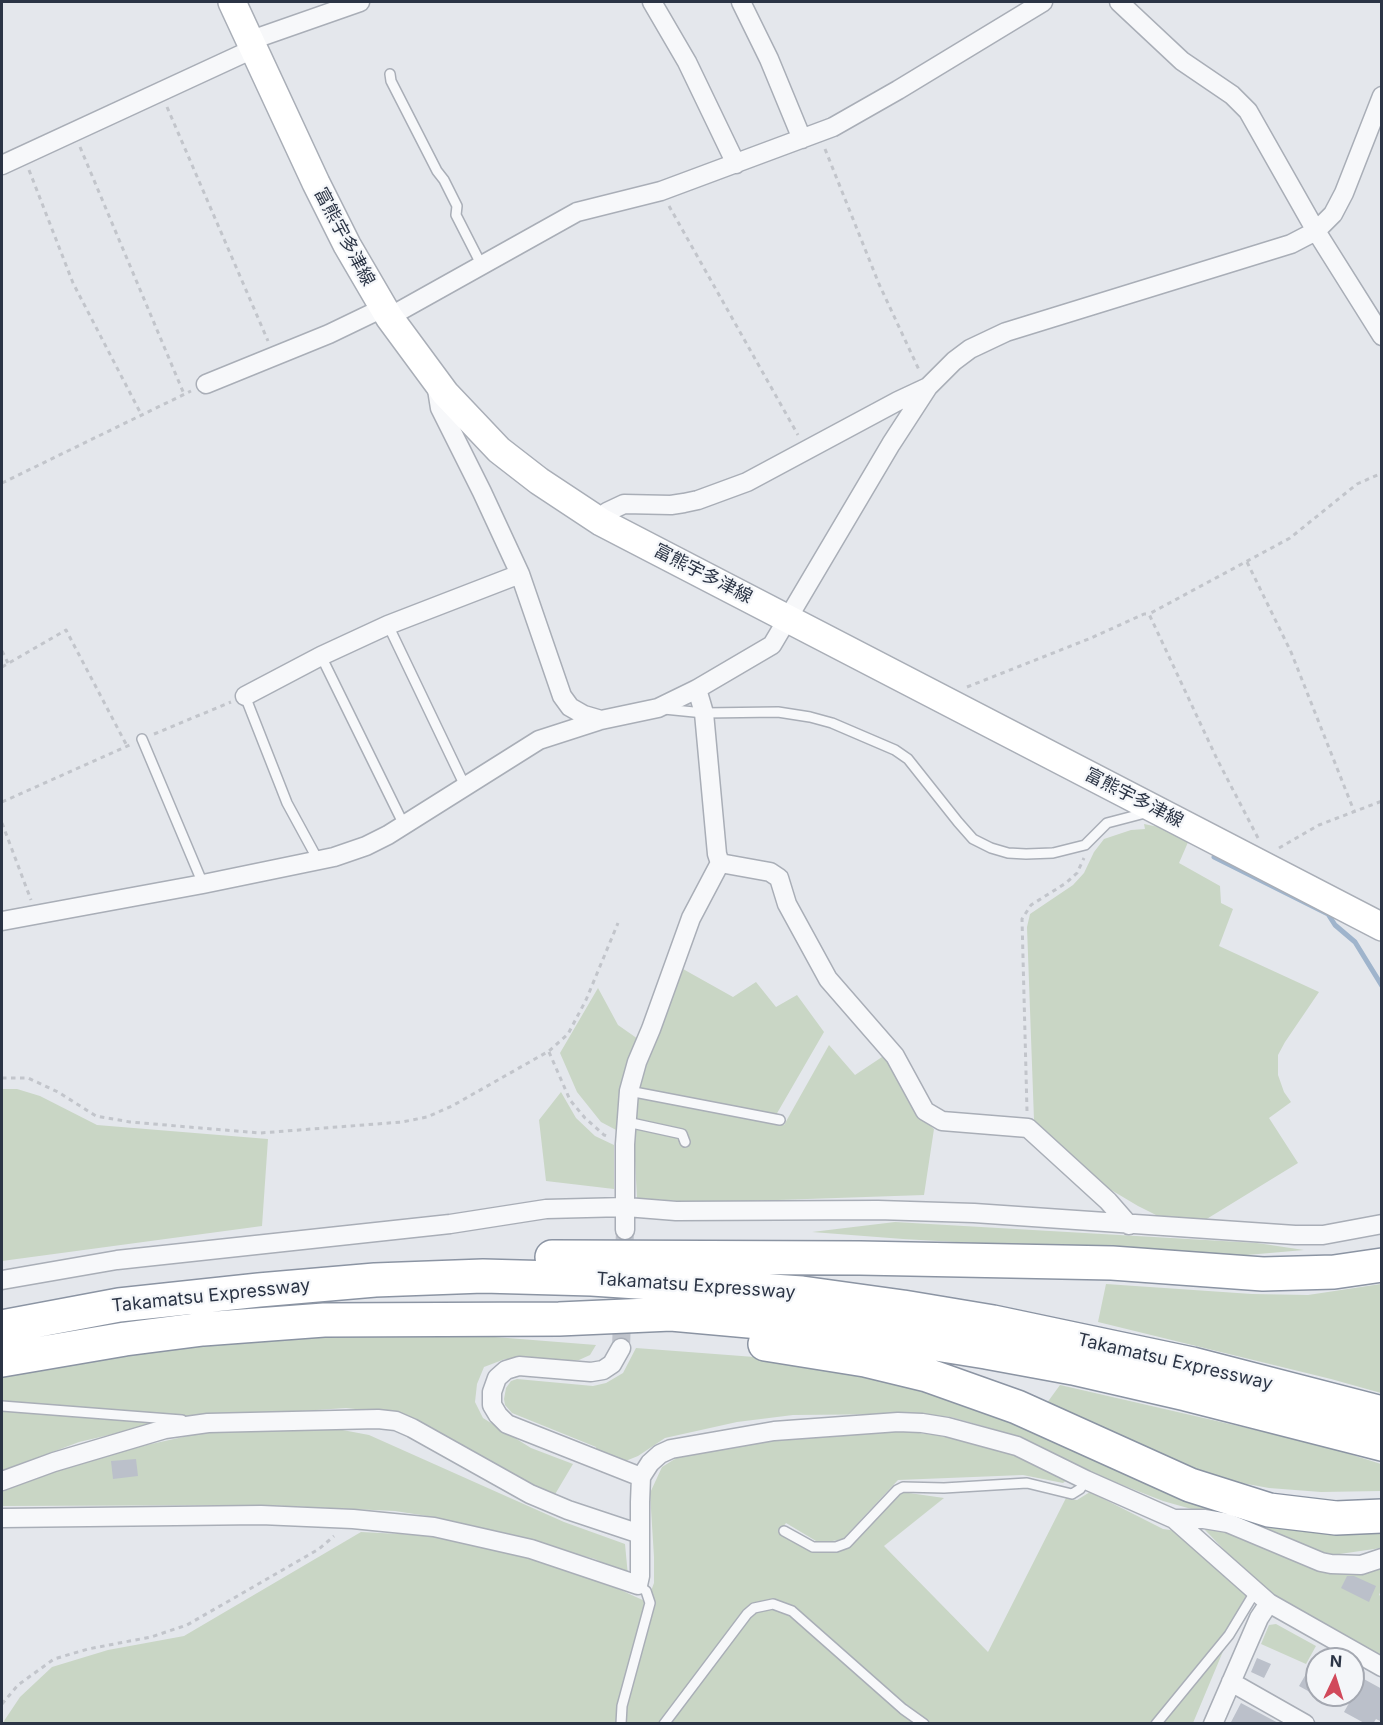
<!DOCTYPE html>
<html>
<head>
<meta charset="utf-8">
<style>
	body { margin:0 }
	#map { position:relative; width:1383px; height:1725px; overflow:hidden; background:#e4e7ec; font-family:Inter,sans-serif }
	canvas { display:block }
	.frame { position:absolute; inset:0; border:3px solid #2b3445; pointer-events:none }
	.north { position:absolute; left:1305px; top:1647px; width:60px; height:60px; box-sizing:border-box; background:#f4f6f9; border:2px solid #a4a8b1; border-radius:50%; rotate:4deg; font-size:16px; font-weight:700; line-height:24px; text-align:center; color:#2b3445 }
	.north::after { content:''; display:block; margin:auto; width:21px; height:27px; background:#d1495b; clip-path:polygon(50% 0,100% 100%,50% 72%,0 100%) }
</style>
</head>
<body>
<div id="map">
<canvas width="1383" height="1725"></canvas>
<div class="frame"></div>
<div class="north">N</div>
</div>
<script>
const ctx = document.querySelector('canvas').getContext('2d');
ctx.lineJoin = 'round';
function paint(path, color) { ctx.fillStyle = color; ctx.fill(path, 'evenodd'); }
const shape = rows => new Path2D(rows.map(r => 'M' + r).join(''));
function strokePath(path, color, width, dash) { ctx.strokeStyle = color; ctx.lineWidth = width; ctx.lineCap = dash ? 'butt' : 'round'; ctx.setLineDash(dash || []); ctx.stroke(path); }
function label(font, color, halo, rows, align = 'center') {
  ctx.font = font + ' Inter,"Noto Sans JP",sans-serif'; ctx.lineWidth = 4.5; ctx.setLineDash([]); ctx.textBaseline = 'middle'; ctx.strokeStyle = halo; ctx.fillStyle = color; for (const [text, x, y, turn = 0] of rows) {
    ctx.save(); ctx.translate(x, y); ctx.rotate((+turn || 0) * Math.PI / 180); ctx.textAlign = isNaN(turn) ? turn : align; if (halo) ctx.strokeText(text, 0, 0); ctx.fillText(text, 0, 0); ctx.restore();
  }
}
const green = shape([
	[1144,824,1159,827,1189,840,1179,863,1220,886,1221,903,1233,909,1219,946,1319,992,1285,1042,1278,1055,1278,1075,1284,1092,1291,1102,1269,1118,1298,1163,1205,1220,1166,1220,1138,1206,1091,1178,1034,1120,1027,927,1030,914,1073,885,1084,873,1094,852,1104,839,1131,830,1145,829],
	[683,969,733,997,756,982,776,1007,797,995,824,1032,776,1115,638,1088],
	[598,988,618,1025,638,1039,623,1077,619,1098,618,1131,601,1122,577,1092,560,1053],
	[829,1045,855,1075,885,1055,920,1116,934,1129,924,1195,749,1201,679,1201,637,1198,633,1125,638,1098,784,1125],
	[2,1089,17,1089,40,1096,97,1125,268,1139,262,1226,2,1261],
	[561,1092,576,1118,595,1136,614,1145,614,1189,546,1181,539,1120],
	[895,1222,1257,1243,1304,1250,1247,1255,1185,1255,903,1239,812,1232],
	[1106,1284,1252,1294,1308,1295,1381,1284,1381,1393,1331,1379,1098,1322],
	[334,1337,495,1337,596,1345,590,1355,579,1360,553,1363,505,1359,484,1367,477,1384,475,1402,483,1418,531,1448,573,1464,554,1496,374,1411,346,1408,226,1416,152,1425,79,1442,2,1471,2,1374,206,1341],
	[636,1348,794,1360,953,1395,1226,1514,1381,1524,1381,1548,1326,1556,1195,1510,1163,1501,1097,1475,1021,1437,951,1417,904,1414,793,1415,737,1422,665,1438,638,1456,623,1462,597,1453,596,1447,512,1413,505,1405,504,1399,506,1388,511,1381,517,1379,593,1386,606,1383,623,1373],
	[1060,1385,1321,1445,1381,1464,1381,1491,1321,1492,1269,1488,1225,1480,1168,1460,1044,1407],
	[332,1428,369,1435,564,1522,625,1544,628,1576,595,1559,440,1518,395,1511,264,1505,2,1506,2,1487,60,1464,215,1430],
	[901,1431,936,1435,999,1449,1068,1479,1063,1483,1023,1475,898,1480,843,1539,827,1542,816,1541,786,1523,780,1531,815,1549,848,1546,902,1492,944,1498,884,1546,988,1652,1066,1498,1077,1500,1090,1492,1163,1529,1177,1531,1247,1594,1193,1723,2,1724,20,1697,52,1667,108,1650,184,1636,361,1532,440,1536,526,1554,601,1581,647,1602,654,1583,654,1557,650,1493,662,1467,678,1457,790,1437],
	[1204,1525,1224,1529,1279,1554,1381,1563,1381,1590,1379,1595,1382,1597,1381,1658,1268,1595,1205,1530],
	[1276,1624,1316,1646,1306,1664,1261,1644,1269,1625]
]);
const stream = shape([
	[1214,857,1328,914,1335,925,1355,942,1382,986]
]);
const building = shape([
	[136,1459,138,1476,113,1479,111,1461],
	[1347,1576,1354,1576,1376,1586,1369,1602,1341,1588],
	[1317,1655,1317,1696,1299,1686],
	[1257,1658,1271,1664,1264,1678,1251,1672],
	[1353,1673,1382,1689,1382,1722,1376,1719,1373,1724,1366,1724,1344,1712,1353,1696],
	[1241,1703,1280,1724,1230,1724]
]);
const streetTunnel = shape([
	[621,1348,625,1230]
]);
const path = shape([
	[167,107,268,341],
	[80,147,184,394],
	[825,149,879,284,920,372],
	[29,170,73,283,141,414],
	[669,206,798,435],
	[2,483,191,391],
	[1247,562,1291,652,1354,811],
	[2,651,8,663],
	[2,667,66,630,127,746],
	[967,687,1091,638,1144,614,1149,614],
	[154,734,231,702],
	[2,802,132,744],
	[2,823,31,900],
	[1258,838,1217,759,1149,614,1290,538,1357,484,1382,473],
	[1279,848,1319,825,1382,801],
	[549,1052,570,1100,585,1118,604,1135,610,1137],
	[2,1078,28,1078,58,1092,96,1116,130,1122,260,1133,402,1122,427,1117,452,1106,549,1051,568,1034,586,1000,618,923],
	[1027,1111,1022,919,1031,905,1066,883,1077,873,1084,858],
	[2,1704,18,1685,54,1659,88,1649,151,1637,187,1625,319,1549,334,1536]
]);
const lane = shape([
	[390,74,391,81,437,171,444,180,457,206,456,215,482,266],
	[388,625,465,786],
	[321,656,404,825],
	[245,696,287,803,318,860],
	[664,709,704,713,778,712,810,717,832,723,895,750,908,759,958,822,973,839,991,848,1008,853,1026,854,1053,853,1085,845,1107,823,1149,812],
	[142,739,203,884],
	[629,1091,780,1120],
	[627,1122,682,1134,685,1142],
	[2,1406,182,1420],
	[784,1531,813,1547,836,1547,847,1543,897,1490,903,1487,944,1488,1027,1483,1072,1494,1080,1489,1086,1480],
	[621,1724,622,1706,650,1603,646,1591,638,1585],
	[664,1724,747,1614,754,1608,773,1604,792,1611,903,1709,924,1724],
	[1156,1724,1229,1635,1255,1592]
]);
const street = shape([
	[652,2,687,62,736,164],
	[741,2,769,59,802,139],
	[1119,2,1182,61,1232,95,1248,111,1316,231,1382,336],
	[250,42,260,37,360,2],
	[2,165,253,49],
	[389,317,577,212,661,191,833,127,898,90,1043,2],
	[436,383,440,408,482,492,520,574,562,696,570,707,584,715,601,720],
	[206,384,329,334,383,308],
	[601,522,607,512,624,504,671,505,684,503,698,500,747,482,898,401,928,387],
	[245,696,321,656,388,625,520,574],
	[720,863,770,872,779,878,787,904,828,979,895,1056,925,1111,942,1121,1028,1128,1108,1201,1129,1225],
	[2,921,203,884,334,857,366,846,388,835,539,740,601,720,658,708,697,689,772,645,891,444,928,387,954,361,970,349,1006,332,1291,244,1316,231,1333,214,1344,193,1382,96],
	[625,1230,625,1144,629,1091,637,1062,651,1029,691,918,720,863,717,854,704,713,697,689],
	[2,1280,117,1260,450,1224,546,1209,626,1207,676,1211,878,1210,974,1213,1295,1235,1323,1235,1382,1224],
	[621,1348,612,1364,603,1370,591,1372,519,1366,506,1370,497,1378,492,1392,492,1405,498,1415,507,1424,641,1477],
	[2,1481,54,1462,165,1429,208,1423,378,1419,396,1421,412,1428,530,1494,568,1510,640,1534],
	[2,1518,261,1515,353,1519,434,1527,531,1549,638,1585,640,1576,640,1502,641,1477,650,1463,660,1454,671,1449,774,1431,898,1422,922,1423,947,1427,1017,1446,1086,1480,1174,1519,1269,1603,1382,1667],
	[1174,1519,1204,1519,1228,1523,1321,1562,1331,1564,1361,1565,1382,1558],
	[1231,1682,1305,1724],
	[1213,1724,1259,1618,1269,1603]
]);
const secondary = shape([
	[232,2,316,183,347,245,389,317,445,393,499,450,539,481,601,522,1382,927]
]);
const highway = shape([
	[552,1257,860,1258,1112,1263,1263,1274,1334,1272,1382,1265],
	[2,1327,119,1305,259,1290,375,1280,483,1276,592,1279,802,1293,903,1307,993,1322,1192,1364,1382,1413],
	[765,1344,865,1360,927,1375,1017,1407,1190,1485,1269,1510,1336,1518,1382,1516],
	[2,1360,125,1339,203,1329,324,1320,559,1319,671,1314,815,1327,899,1338,986,1352,1073,1368,1186,1394,1382,1444]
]);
const streetNames = [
	["富熊宇多津線",344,237,62],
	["富熊宇多津線",703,574,27],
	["富熊宇多津線",1134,798,27],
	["Takamatsu Expressway",696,1286,4],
	["Takamatsu Expressway",211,1296,-6],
	["Takamatsu Expressway",1175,1362,13]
];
paint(green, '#c9d6c5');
strokePath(stream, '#9fb4cc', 5);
paint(building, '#bbc0ca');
strokePath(streetTunnel, '#bfc3cb', 18, [18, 9]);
strokePath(lane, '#a9aeb7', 12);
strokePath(street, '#a9aeb7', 21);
strokePath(secondary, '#a9aeb7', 30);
strokePath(highway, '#8b94a3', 36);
strokePath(path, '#c2c5cb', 3, [4.5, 4.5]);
strokePath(lane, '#f7f8fa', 9);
strokePath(street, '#f7f8fa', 18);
strokePath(secondary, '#fff', 27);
strokePath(highway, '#fff', 33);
label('18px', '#2b3445', '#f4f6f9', streetNames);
</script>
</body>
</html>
